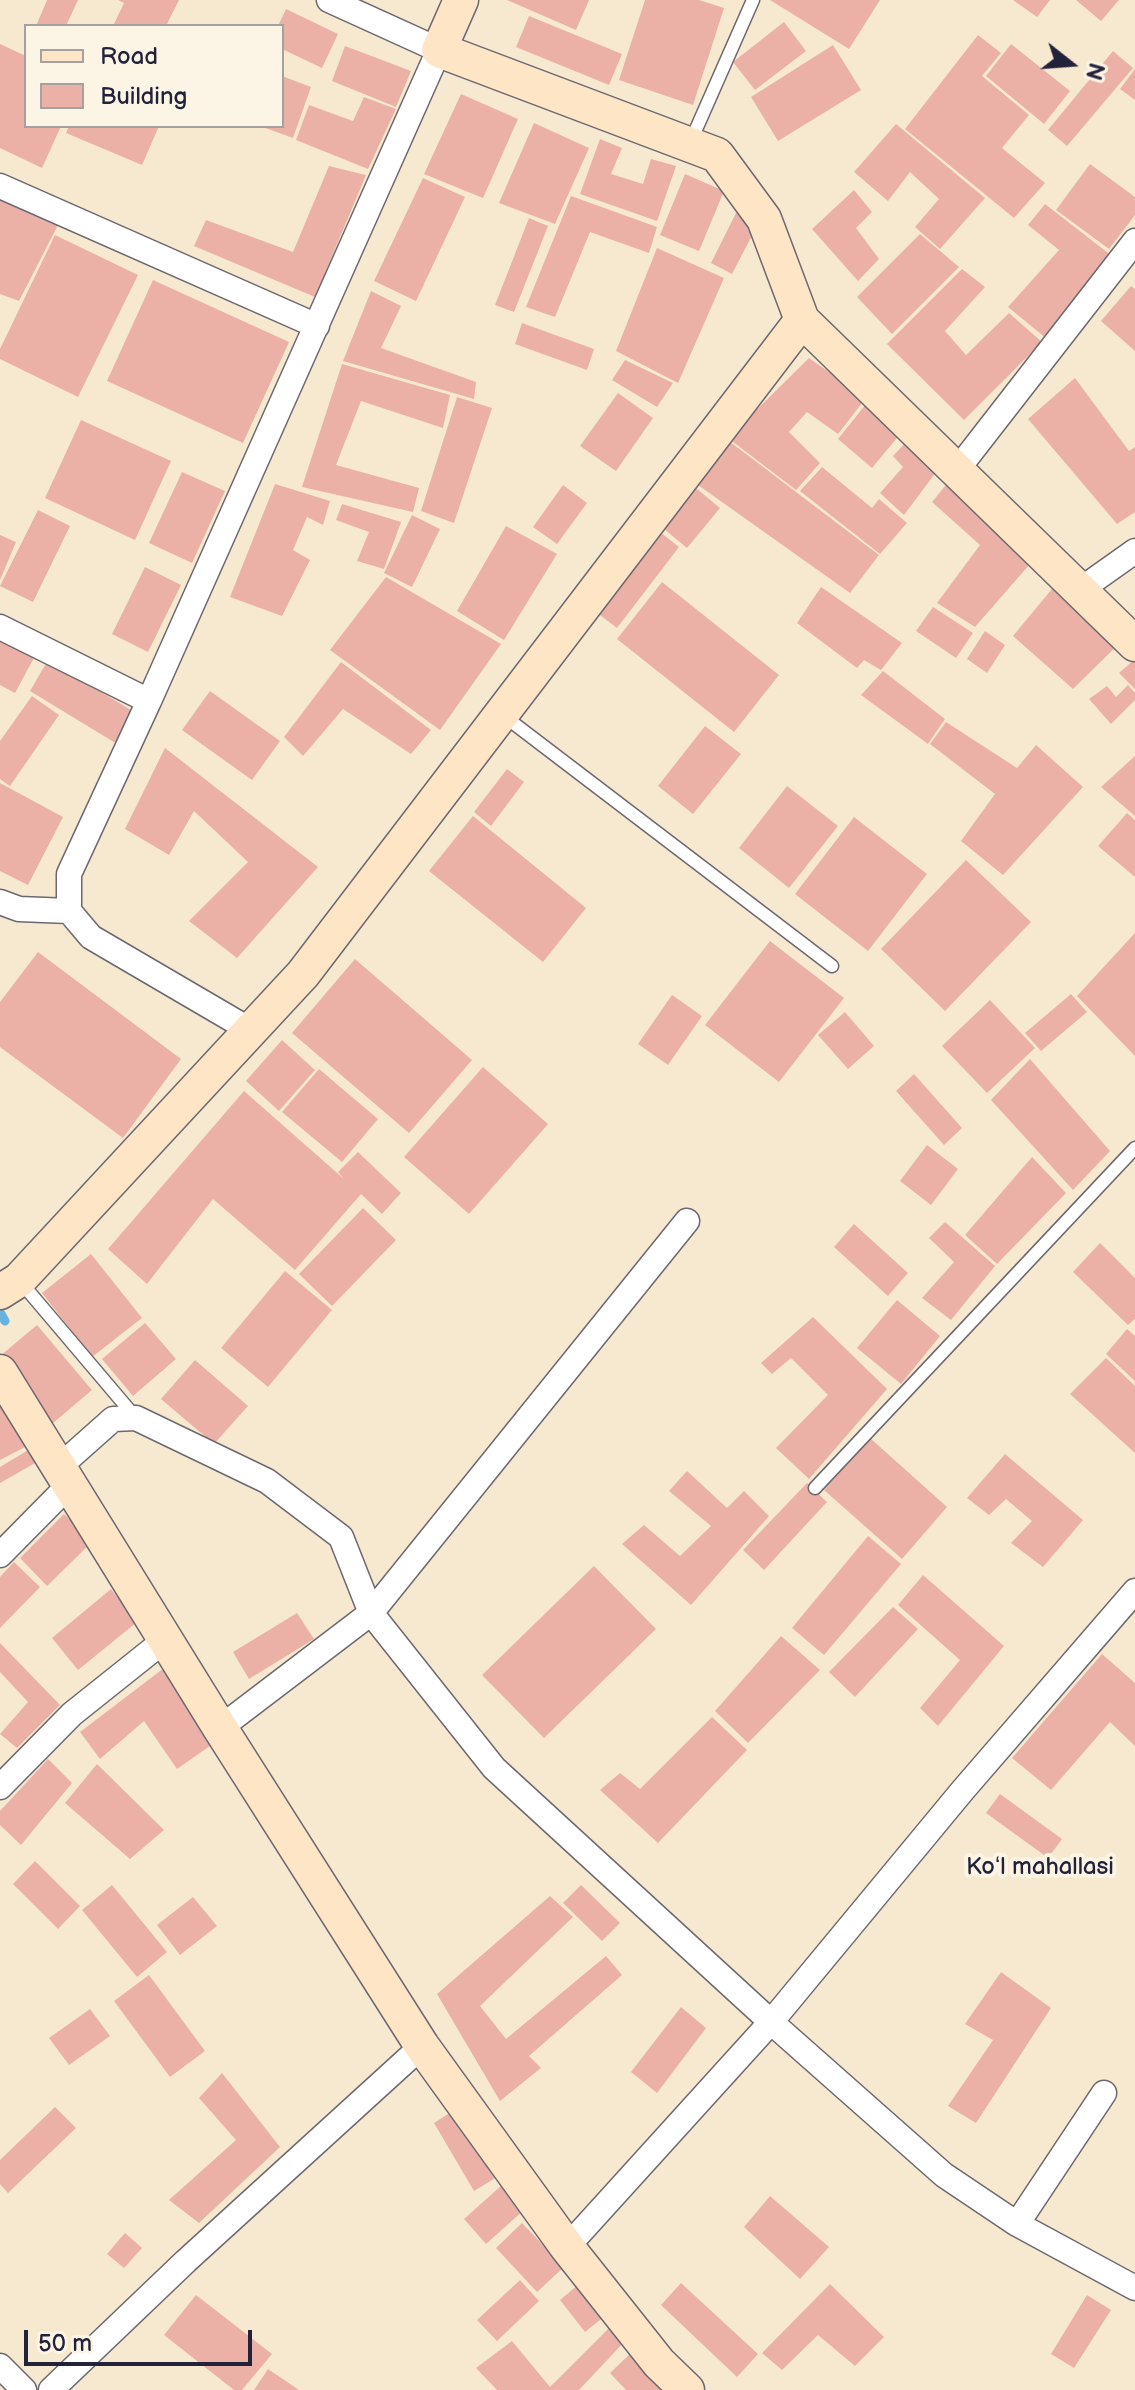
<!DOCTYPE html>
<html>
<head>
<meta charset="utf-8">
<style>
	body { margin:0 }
	#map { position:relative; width:1135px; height:2390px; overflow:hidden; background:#f6e9d0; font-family:"Balsamiq Sans",sans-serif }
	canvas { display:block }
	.legend { position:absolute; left:24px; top:24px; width:260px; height:104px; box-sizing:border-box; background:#fcf5e5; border:2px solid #a5a1a1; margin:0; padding:10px 14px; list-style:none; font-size:24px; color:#22223b }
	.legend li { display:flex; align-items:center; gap:16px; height:40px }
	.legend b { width:40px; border:2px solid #a5a1a1 }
	.north { position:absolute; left:1031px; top:24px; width:80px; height:80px; -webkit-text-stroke:6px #fcf5e5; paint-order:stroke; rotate:107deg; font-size:22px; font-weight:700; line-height:32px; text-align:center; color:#22223b }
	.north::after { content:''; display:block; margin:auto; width:28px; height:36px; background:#22223b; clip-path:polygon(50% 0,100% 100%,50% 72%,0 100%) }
	.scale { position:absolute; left:24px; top:2330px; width:228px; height:36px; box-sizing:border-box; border:4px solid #22223b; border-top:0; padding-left:10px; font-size:24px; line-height:28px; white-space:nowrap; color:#22223b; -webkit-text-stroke:6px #fcf5e5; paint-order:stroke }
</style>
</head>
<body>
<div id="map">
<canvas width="1135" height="2390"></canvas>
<ul class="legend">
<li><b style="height:10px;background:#fde5c5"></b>Road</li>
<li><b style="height:22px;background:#ecb1a6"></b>Building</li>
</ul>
<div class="north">N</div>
<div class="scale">50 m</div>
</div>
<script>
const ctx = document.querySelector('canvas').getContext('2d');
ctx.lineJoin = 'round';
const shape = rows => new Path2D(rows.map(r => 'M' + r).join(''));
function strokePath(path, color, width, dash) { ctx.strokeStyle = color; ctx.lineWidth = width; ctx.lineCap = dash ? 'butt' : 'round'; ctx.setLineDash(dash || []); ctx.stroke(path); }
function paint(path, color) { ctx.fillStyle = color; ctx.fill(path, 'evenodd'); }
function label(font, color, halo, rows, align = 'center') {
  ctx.font = font + ' "Balsamiq Sans",sans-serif'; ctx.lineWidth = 8; ctx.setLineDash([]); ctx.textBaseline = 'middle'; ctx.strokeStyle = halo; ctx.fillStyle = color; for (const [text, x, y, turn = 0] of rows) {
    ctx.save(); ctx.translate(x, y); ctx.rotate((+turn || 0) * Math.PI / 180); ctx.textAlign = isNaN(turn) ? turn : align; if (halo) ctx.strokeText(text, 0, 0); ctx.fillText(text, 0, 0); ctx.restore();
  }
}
const stream = shape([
	[0,1312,5,1321]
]);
const building = shape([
	[47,0,78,0,66,26,36,26],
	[118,0,179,0,166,26,113,26,124,3],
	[507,0,589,0,576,30],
	[645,0,699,0,724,8,693,105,619,80],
	[770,0,880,0,849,49],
	[1013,0,1050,0,1037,17],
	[1076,0,1119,0,1101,21],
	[286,9,338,34,322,68,282,49,282,26,278,26],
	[529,16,622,54,609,85,516,47],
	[784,22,806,51,755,90,733,62],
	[978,35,1001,53,982,76,1029,115,1002,148,1045,183,1014,218,905,129],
	[0,44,26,56,26,126,61,126,42,168,0,148],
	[1011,44,1070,91,1044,124,986,76],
	[833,45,861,90,778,141,751,97],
	[345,46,411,71,396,107,332,81],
	[1113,51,1133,68,1067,146,1048,130],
	[1135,69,1135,100,1120,89],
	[282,76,311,87,293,138,260,126,282,126],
	[461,94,518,119,483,198,424,174],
	[364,97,396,109,368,169,296,140,309,105,353,121],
	[534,123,589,148,555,224,499,203],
	[896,124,985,198,940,249,915,227,939,199,910,172,888,201,854,172],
	[69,126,159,126,142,165,66,133],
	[600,139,622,148,611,174,643,184,651,159,676,166,657,221,580,194],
	[1090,164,1135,197,1135,215,1109,249,1056,210],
	[329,166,366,175,315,297,194,246,206,220,293,252],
	[685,174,724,191,699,251,660,235],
	[423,178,465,197,416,301,374,281],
	[854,190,872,212,856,228,879,259,858,281,812,229],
	[571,196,657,227,649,253,590,232,555,317,526,307],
	[0,197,59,223,19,301,0,294],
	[1045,204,1112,256,1047,339,1008,307,1059,250,1028,225],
	[737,211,759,222,732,274,711,263],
	[529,218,548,226,514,312,495,305],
	[920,234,959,267,892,334,857,297],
	[55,235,138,275,78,397,0,359,0,349],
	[657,248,724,278,678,383,616,351],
	[962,269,985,287,945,331,966,355,1009,313,1042,342,964,420,887,344],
	[153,280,289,342,243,443,107,381],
	[1131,286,1135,289,1135,351,1101,321],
	[371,291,401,306,381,348,476,382,474,399,343,361],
	[522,323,594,349,587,370,515,344],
	[809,358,866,398,838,434,807,412,789,432,820,463,796,490,728,438],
	[625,360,673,383,657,407,612,380],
	[342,364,450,395,443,428,361,401,336,465,419,488,413,512,302,487],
	[1075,378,1129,451,1135,447,1135,512,1117,524,1028,419],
	[618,393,653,418,616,471,580,446],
	[457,397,492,408,454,523,421,511],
	[870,399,906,427,872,468,838,439],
	[81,420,171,461,135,540,45,498],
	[725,438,879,555,850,593,691,480],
	[909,439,940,467,904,515,880,493,903,467,893,456],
	[822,467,872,508,879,499,907,523,880,554,800,491],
	[182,472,225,491,192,563,149,543],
	[954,475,1043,549,975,627,937,603,980,545,932,502],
	[275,484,330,501,323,525,307,517,293,550,310,560,282,616,230,597],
	[691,484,720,508,687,548,658,524],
	[563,485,587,503,557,544,533,527],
	[342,504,401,522,384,569,357,561,369,532,336,520],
	[38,510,70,526,33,602,0,586],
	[412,515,440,529,412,587,384,573],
	[506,526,557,554,504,640,457,611],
	[655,528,679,547,617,628,592,609],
	[0,535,16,542,0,580],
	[145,567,181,585,148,652,112,634],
	[386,577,501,644,440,730,330,650],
	[1061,578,1129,634,1073,689,1013,636],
	[662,582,779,675,734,732,617,639],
	[821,587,902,643,881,670,864,660,857,668,797,623],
	[933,607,973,633,956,658,916,631],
	[985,631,1005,645,987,673,967,659],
	[0,637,35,656,15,693,0,685],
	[1135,659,1135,689,1119,673],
	[48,660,136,713,117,744,30,691],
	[341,662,431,730,411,754,343,709,303,756,284,737],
	[883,671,945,719,928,744,861,695],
	[1128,685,1135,693,1135,700,1111,724,1089,699,1107,686,1116,697],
	[210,691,280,741,252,780,182,730],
	[32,696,59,715,10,786,0,779,0,741],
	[946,722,1017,768,1036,745,1083,787,1003,875,961,841,995,794,930,744],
	[705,726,741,754,693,814,658,786],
	[165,748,318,867,237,958,189,921,248,862,194,811,169,855,125,829],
	[1135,756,1135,816,1101,787],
	[507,769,524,782,491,826,474,812],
	[0,783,63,817,28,885,0,871],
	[787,786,838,826,789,888,739,848],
	[1127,813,1135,820,1135,877,1098,846],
	[473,816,586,908,543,962,429,871],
	[854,817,927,874,868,951,795,894],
	[966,860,1031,922,945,1011,881,949],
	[1135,933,1135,1056,1077,996],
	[770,941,844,998,779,1082,705,1025],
	[38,952,181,1059,123,1138,0,1047,0,1002],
	[355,959,472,1060,409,1133,292,1033],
	[1071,994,1087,1012,1041,1051,1025,1033],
	[672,995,702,1016,668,1065,638,1044],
	[990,1000,1035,1048,987,1093,942,1046],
	[845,1012,874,1046,848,1069,818,1035],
	[282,1040,315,1070,279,1111,246,1081],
	[1030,1059,1110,1151,1073,1190,991,1100],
	[483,1067,548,1124,469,1214,404,1157],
	[319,1069,378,1119,342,1162,282,1112],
	[914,1074,962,1128,944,1145,896,1091],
	[244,1091,344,1179,338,1172,358,1152,401,1193,382,1214,361,1194,295,1270,213,1199,147,1284,108,1249],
	[927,1145,958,1169,931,1205,900,1181],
	[1032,1157,1066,1193,997,1264,965,1235],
	[363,1208,396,1240,332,1306,299,1274],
	[945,1222,995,1266,951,1320,922,1298,954,1262,929,1238],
	[854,1224,908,1273,888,1296,834,1247],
	[1100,1243,1135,1278,1135,1319,1128,1325,1073,1272],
	[91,1254,142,1318,92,1357,42,1293],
	[285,1271,332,1310,268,1387,221,1348],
	[897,1300,940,1336,901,1384,857,1348],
	[813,1317,887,1389,809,1479,776,1448,828,1395,791,1358,772,1374,761,1363],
	[145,1323,176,1359,133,1396,102,1359],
	[37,1325,92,1390,52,1424,0,1356],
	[1127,1329,1135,1336,1135,1381,1106,1354],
	[1106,1358,1135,1386,1135,1453,1070,1394],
	[195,1360,248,1406,214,1444,161,1399],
	[0,1390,29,1445,0,1460],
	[870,1438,947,1507,902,1559,824,1490],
	[30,1449,37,1462,0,1483,0,1467],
	[1005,1454,1083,1520,1043,1567,1011,1543,1032,1521,1006,1499,989,1515,967,1498],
	[687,1471,727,1508,744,1491,769,1516,691,1605,622,1544,644,1525,680,1556,711,1526,669,1491],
	[807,1483,827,1502,764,1570,743,1550],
	[64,1514,92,1542,47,1586,20,1558],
	[868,1536,901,1564,824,1655,792,1628],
	[14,1562,40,1587,0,1628,0,1577],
	[594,1566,656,1629,544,1738,482,1675],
	[923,1575,1004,1646,938,1726,920,1708,960,1660,898,1605],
	[111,1589,137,1622,78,1670,52,1638],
	[893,1607,918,1629,855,1697,829,1672],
	[297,1613,314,1639,249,1679,233,1652],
	[781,1636,820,1670,748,1743,715,1711],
	[0,1643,60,1705,17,1748,0,1734,28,1702,0,1672],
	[1102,1654,1135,1683,1135,1746,1110,1722,1051,1790,1012,1758],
	[164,1668,210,1746,177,1769,144,1721,100,1759,80,1732],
	[712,1717,747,1750,658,1843,600,1790,620,1773,640,1789],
	[48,1759,72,1783,21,1845,0,1825,0,1811],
	[97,1764,164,1830,130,1859,65,1803],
	[1000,1794,1062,1839,1048,1858,986,1813],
	[35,1861,80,1906,58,1929,13,1884],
	[112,1885,167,1952,137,1977,82,1910],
	[581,1885,620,1923,602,1941,563,1903],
	[550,1896,573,1917,480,2006,506,2039,606,1956,622,1975,529,2056,541,2068,500,2101,437,1994],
	[193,1897,217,1926,180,1955,157,1925],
	[1001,1972,1051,2008,976,2123,948,2106,993,2040,965,2024],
	[149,1975,205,2051,170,2077,114,2001],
	[681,2007,706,2028,657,2093,631,2072],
	[90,2009,110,2036,69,2065,49,2038],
	[222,2073,280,2147,199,2223,169,2200,236,2140,199,2098],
	[55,2107,76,2128,8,2193,0,2184,0,2160],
	[456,2109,497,2177,474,2191,434,2123],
	[502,2185,524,2210,486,2244,464,2219],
	[770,2196,829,2247,800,2279,744,2227],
	[522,2223,564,2267,537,2292,496,2248],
	[125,2233,142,2248,124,2268,107,2254],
	[520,2280,539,2301,497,2341,477,2320],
	[681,2283,758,2354,737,2377,661,2305],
	[579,2284,605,2316,585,2332,560,2300],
	[830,2284,884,2337,855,2366,818,2335,782,2370,762,2353],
	[196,2295,272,2354,242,2390,234,2390,164,2335],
	[1087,2295,1111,2310,1074,2368,1051,2354],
	[612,2325,625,2341,579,2390,497,2390,476,2368,512,2341,550,2387],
	[634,2350,672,2390,626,2390,610,2373],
	[268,2369,299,2390,254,2390]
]);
const lane = shape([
	[690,143,753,0],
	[504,716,832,966],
	[19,1280,136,1418],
	[815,1488,1135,1148]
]);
const street = shape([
	[0,186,317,326],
	[957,470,1135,241],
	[1080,590,1135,551],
	[0,627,149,701,69,874,69,911,91,937,250,1030],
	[149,701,439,50,329,0],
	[0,902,19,909,69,911],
	[59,1467,113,1419,136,1418,267,1481,341,1537,371,1613,687,1221],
	[0,1555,70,1484],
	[220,1728,371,1613,494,1768,771,2022,963,1790,1135,1591],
	[0,1787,72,1714,166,1639],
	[1017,2224,1104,2093],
	[567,2247,771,2022,944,2175,1017,2224,1135,2288],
	[0,2366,24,2390],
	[51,2390,186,2261,422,2046]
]);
const secondary = shape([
	[461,0,439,50,717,155,764,219,802,320,1135,644],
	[0,1292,19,1280,303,974,802,320],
	[0,1372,220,1728,422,2046,567,2247,659,2363,687,2390]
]);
const neighbourhoodNames = [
	["Koʻl mahallasi",1040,1868]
];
strokePath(stream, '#66b3e0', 9);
paint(building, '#ecb1a6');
strokePath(lane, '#6c686f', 15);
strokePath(street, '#6c686f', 27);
strokePath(secondary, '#6c686f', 37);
strokePath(lane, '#fff', 12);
strokePath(street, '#fff', 24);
strokePath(secondary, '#fde5c5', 34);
label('24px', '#22223b', '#fcf5e5', neighbourhoodNames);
</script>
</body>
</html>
